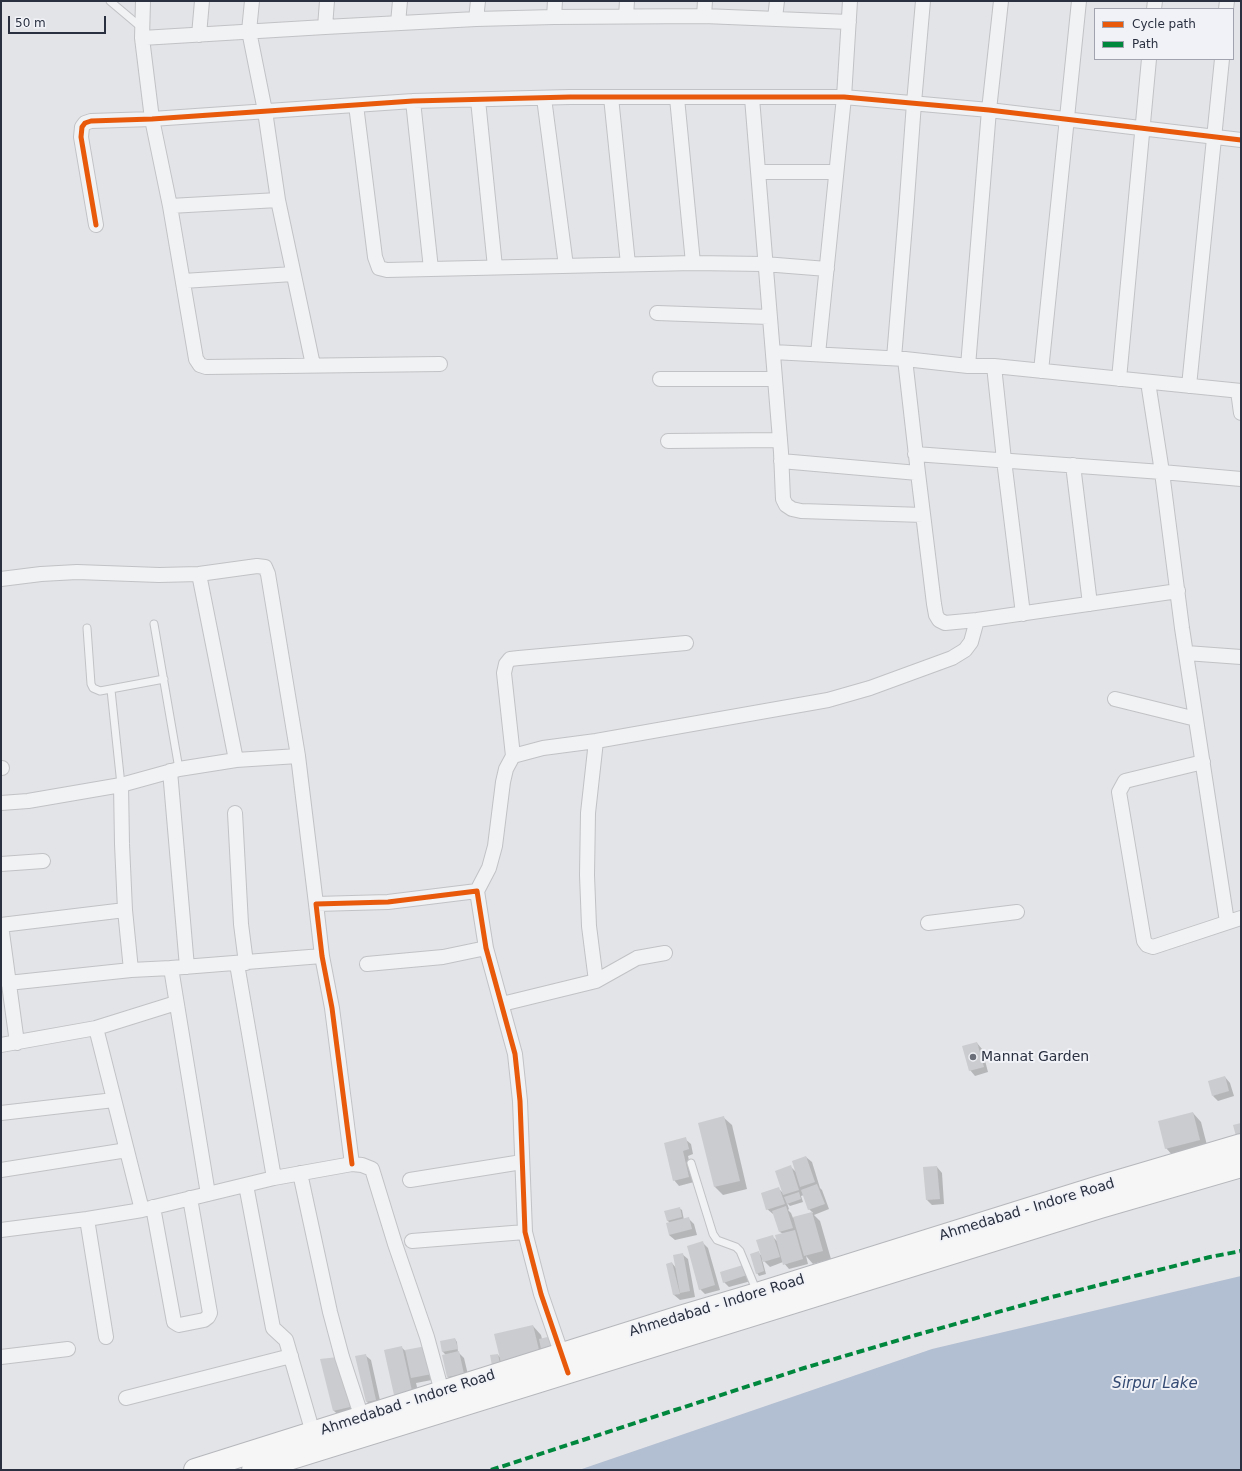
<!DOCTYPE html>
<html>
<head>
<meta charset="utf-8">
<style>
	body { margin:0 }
	#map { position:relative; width:1242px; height:1471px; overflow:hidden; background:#e3e4e7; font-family:"DejaVu Sans",sans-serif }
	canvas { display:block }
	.frame { position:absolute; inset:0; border:2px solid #2a3040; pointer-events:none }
	.legend { position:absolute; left:1094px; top:8px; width:140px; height:52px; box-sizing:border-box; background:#f0f2f7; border:1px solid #a1a4ae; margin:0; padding:5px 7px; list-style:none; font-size:12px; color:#2a3040 }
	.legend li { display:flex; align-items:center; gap:8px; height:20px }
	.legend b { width:20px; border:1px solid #a1a4ae }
	.scale { position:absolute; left:8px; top:16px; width:98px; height:18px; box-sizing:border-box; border:2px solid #2a3040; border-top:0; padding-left:5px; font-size:12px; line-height:14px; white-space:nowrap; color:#2a3040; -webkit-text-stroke:3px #f0f2f7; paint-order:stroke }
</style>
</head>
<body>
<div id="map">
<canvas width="1242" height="1471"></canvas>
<div class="frame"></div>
<ul class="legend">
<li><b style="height:5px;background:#e8590c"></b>Cycle path</li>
<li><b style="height:5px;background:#00873e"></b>Path</li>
</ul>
<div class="scale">50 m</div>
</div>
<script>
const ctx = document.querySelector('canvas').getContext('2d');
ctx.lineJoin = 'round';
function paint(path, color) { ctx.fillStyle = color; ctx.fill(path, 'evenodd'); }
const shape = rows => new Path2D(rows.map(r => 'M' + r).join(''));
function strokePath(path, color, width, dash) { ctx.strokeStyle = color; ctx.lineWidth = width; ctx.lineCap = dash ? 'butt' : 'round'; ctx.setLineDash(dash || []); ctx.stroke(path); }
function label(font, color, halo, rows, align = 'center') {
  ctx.font = font + ' "DejaVu Sans",sans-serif'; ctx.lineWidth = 4; ctx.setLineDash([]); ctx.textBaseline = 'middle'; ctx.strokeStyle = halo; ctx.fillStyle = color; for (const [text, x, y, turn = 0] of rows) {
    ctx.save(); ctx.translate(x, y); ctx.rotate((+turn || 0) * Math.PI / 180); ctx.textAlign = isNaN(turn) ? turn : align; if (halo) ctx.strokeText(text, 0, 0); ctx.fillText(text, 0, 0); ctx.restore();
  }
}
const water = shape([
	[1241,1276,1241,1470,579,1470,932,1349]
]);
const shadow = shape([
	[977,1043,982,1049,988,1072,975,1076,970,1070],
	[1225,1077,1230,1083,1234,1096,1218,1101,1213,1096],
	[1193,1113,1201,1122,1208,1149,1174,1157,1166,1148],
	[723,1117,732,1125,747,1189,723,1195,715,1187],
	[685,1139,691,1144,693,1154,688,1156,694,1182,679,1186,674,1180],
	[806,1157,812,1162,820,1188,822,1190,829,1209,814,1215,820,1221,831,1259,813,1264,806,1256,808,1264,789,1269,783,1262,770,1267,762,1259,766,1274,759,1276,757,1273,758,1252,763,1257,772,1236,777,1241,783,1234,780,1232,774,1214,773,1214,767,1209,779,1189,783,1193,790,1166,796,1172],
	[804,1195,809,1209,813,1213,793,1218,791,1213,788,1210,789,1209,787,1203,790,1206,803,1202,801,1196],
	[937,1167,942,1173,944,1204,932,1205,927,1200],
	[679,1208,682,1210,684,1220,689,1219,694,1224,697,1235,675,1240,669,1235,670,1223,667,1220],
	[703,1243,708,1248,720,1290,705,1294,700,1289],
	[682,1254,688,1259,695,1297,680,1300,674,1295,667,1264,672,1263,676,1268],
	[743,1266,751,1281,729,1287,724,1282],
	[533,1326,541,1335,547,1359,496,1368,498,1355,501,1358],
	[455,1339,457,1342,458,1352,464,1358,469,1379,453,1382,448,1377,446,1355,443,1352,441,1342],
	[401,1347,437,1379,416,1383,420,1399,403,1403,395,1394],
	[365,1355,371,1360,381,1405,372,1407,367,1402,357,1357],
	[338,1358,358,1415,343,1419,334,1411]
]);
const building = shape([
	[977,1042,984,1067,969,1071,962,1046],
	[1225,1076,1229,1091,1212,1096,1208,1081],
	[1193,1112,1200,1140,1165,1149,1158,1121],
	[724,1116,740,1181,714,1187,698,1123],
	[1241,1123,1241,1134,1236,1136,1233,1125],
	[686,1137,689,1149,683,1151,689,1177,673,1181,664,1143],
	[806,1156,815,1182,800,1187,792,1161],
	[791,1165,799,1190,783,1195,775,1171],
	[937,1166,940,1199,926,1200,923,1167],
	[817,1184,825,1204,808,1210,801,1190],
	[779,1187,785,1204,766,1210,761,1193],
	[799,1192,801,1199,787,1204,784,1197],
	[786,1206,793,1228,779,1232,772,1211],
	[680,1207,682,1217,667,1221,664,1211],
	[812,1212,823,1251,804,1256,793,1217],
	[689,1217,692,1229,669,1235,666,1223],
	[795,1230,803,1259,783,1265,775,1235],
	[773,1235,780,1257,763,1262,756,1240],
	[703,1241,715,1285,699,1290,687,1246],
	[759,1251,764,1271,756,1274,750,1254],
	[683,1253,690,1291,680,1293,673,1255],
	[672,1262,680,1294,673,1295,666,1264],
	[743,1265,747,1275,723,1283,720,1272],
	[533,1325,540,1354,501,1363,494,1334],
	[552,1336,555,1351,542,1354,539,1339],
	[455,1338,458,1349,442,1352,440,1341],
	[402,1346,412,1391,394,1395,384,1350],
	[426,1346,432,1374,411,1378,405,1350],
	[459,1351,464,1374,447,1377,442,1355],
	[366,1354,376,1400,366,1402,355,1356],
	[498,1354,500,1364,492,1366,490,1355],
	[338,1357,350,1407,333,1411,320,1359]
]);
const service = shape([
	[110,1,142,28],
	[154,624,179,769],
	[87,628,91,684,93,688,100,691,164,679],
	[111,690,121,785],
	[691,1163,713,1234,717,1240,736,1247,740,1251,757,1292]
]);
const minor = shape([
	[143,1,142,38,152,119,170,206,196,359,200,365,206,367,440,364],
	[252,1,249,31,265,111,278,200,313,365],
	[1154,9,1155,1],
	[1226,9,1227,1],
	[626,16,627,1],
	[704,16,705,1],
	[554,17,555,1],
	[775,18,777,1],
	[476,19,478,1],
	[398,23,400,1],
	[325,27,327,1],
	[199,35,202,1],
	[142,38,325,27,476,19,554,17,704,16,849,22],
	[611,97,628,264],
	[544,98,566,266],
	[677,98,693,263],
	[752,98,781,452,783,499,786,505,792,509,801,511,923,515],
	[478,100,495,267],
	[413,101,431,269],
	[356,105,375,257,379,268,387,270,693,263,764,264,827,269],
	[758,172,836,172],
	[170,206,278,200],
	[96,225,81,137,82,127,85,123,91,121,152,119,413,101,570,97,844,97,989,110,1241,140],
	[183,281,293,274],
	[657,313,769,317],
	[773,352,905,359,968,366,994,366,1241,391],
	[818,354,844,97,850,1],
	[894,358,906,212,914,103,923,1],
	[905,359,918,473,934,604,936,615,939,620,945,623,977,620,1178,591],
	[968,366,989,110,1001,1],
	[994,366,1004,460,1023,614],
	[1041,371,1079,1],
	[660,379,775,379],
	[1119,379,1149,59],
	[1148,382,1162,472,1182,628,1227,922],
	[1189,386,1222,59],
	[1238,391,1241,413],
	[668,441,780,440],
	[915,454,1162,472,1241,479],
	[781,461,918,473],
	[1073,465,1090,604],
	[199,574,236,760],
	[1,579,41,574,77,572,159,575,199,574,257,566,265,567,268,574,298,756,316,904],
	[1186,653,1241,657],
	[1115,699,1196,719],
	[596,741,588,813,587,875,589,926,596,981],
	[513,756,504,673,506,664,510,659,519,658,686,643],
	[1203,762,1125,781,1119,792,1144,941,1147,945,1153,947,1241,918],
	[1,768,2,768],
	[170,771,187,967],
	[121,785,122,844,125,910,131,970],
	[1,803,28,801,121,785,179,769,236,760,298,756],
	[235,813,241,924,246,963],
	[1,864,43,861],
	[477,891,489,868,495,846,503,782,506,769,513,756,543,748,596,741,828,700,870,688,952,658,965,650,971,642,977,620],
	[928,923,1017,912],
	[1,925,125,910],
	[1,925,17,1043],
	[367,964,443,957,486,948],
	[8,983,131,970,171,968],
	[502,1004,596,981,637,958,665,953],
	[1,1045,96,1028],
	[1,1113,114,1100],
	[352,1164,332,1008,322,956,316,904,388,902,477,891,486,948,515,1054,520,1101,525,1232,541,1294,564,1361],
	[1,1170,127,1150],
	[300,1173,330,1312,342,1357,362,1418],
	[274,1178,352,1164,362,1165,372,1169,395,1244,427,1337,442,1392],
	[410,1180,522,1162],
	[246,1185,273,1328,286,1340,313,1433],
	[208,1194,171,968,322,956],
	[153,1207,174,1322,179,1325,204,1320,208,1317,210,1313,190,1198],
	[142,1210,96,1028,176,1003],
	[87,1219,106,1337],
	[1,1230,87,1219,142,1210,274,1178,237,964],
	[412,1241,525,1232],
	[1,1357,68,1349],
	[126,1398,291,1356]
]);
const trunk = shape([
	[195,1470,680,1317,757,1294,1099,1187,1241,1145],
	[253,1470,1100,1207,1241,1166]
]);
const quiet = shape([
	[491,1470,804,1368,916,1335,1048,1298,1210,1257,1241,1251]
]);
const cycleway = shape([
	[96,225,81,137,82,127,85,123,91,121,152,119,413,101,570,97,844,97,989,110,1241,140],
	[352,1164,332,1008,322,956,316,904,388,902,477,891,486,948,515,1054,520,1101,525,1232,541,1294,568,1373]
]);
const markers = [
	[973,1057,4,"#6b6f7a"]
];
const poiNames = [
	["Mannat Garden",981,1057]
];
const streetNames = [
	["Ahmedabad - Indore Road",1027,1210,-17],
	["Ahmedabad - Indore Road",717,1306,-17],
	["Ahmedabad - Indore Road",408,1403,-18]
];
const waterNames = [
	["Sirpur Lake",1155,1384]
];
paint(water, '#b2bed1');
paint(shadow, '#0003');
paint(building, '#cbcccf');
strokePath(service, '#c1c2c5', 9);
strokePath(minor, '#c1c2c5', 16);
strokePath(trunk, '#b5b7bc', 24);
strokePath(service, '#f1f2f4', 7);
strokePath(minor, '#f1f2f4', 14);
strokePath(trunk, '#f6f6f6', 22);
strokePath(quiet, '#00873e', 4, [8, 4]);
strokePath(cycleway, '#e8590c', 5);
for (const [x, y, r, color] of markers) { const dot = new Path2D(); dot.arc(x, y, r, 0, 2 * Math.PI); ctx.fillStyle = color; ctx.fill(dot); strokePath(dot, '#f0f2f7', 1.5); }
label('14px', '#2a3040', '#f0f2f7', poiNames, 'left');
label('14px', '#2a3040', '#f0f2f7', streetNames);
label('italic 15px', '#354b73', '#f0f2f7', waterNames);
</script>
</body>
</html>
